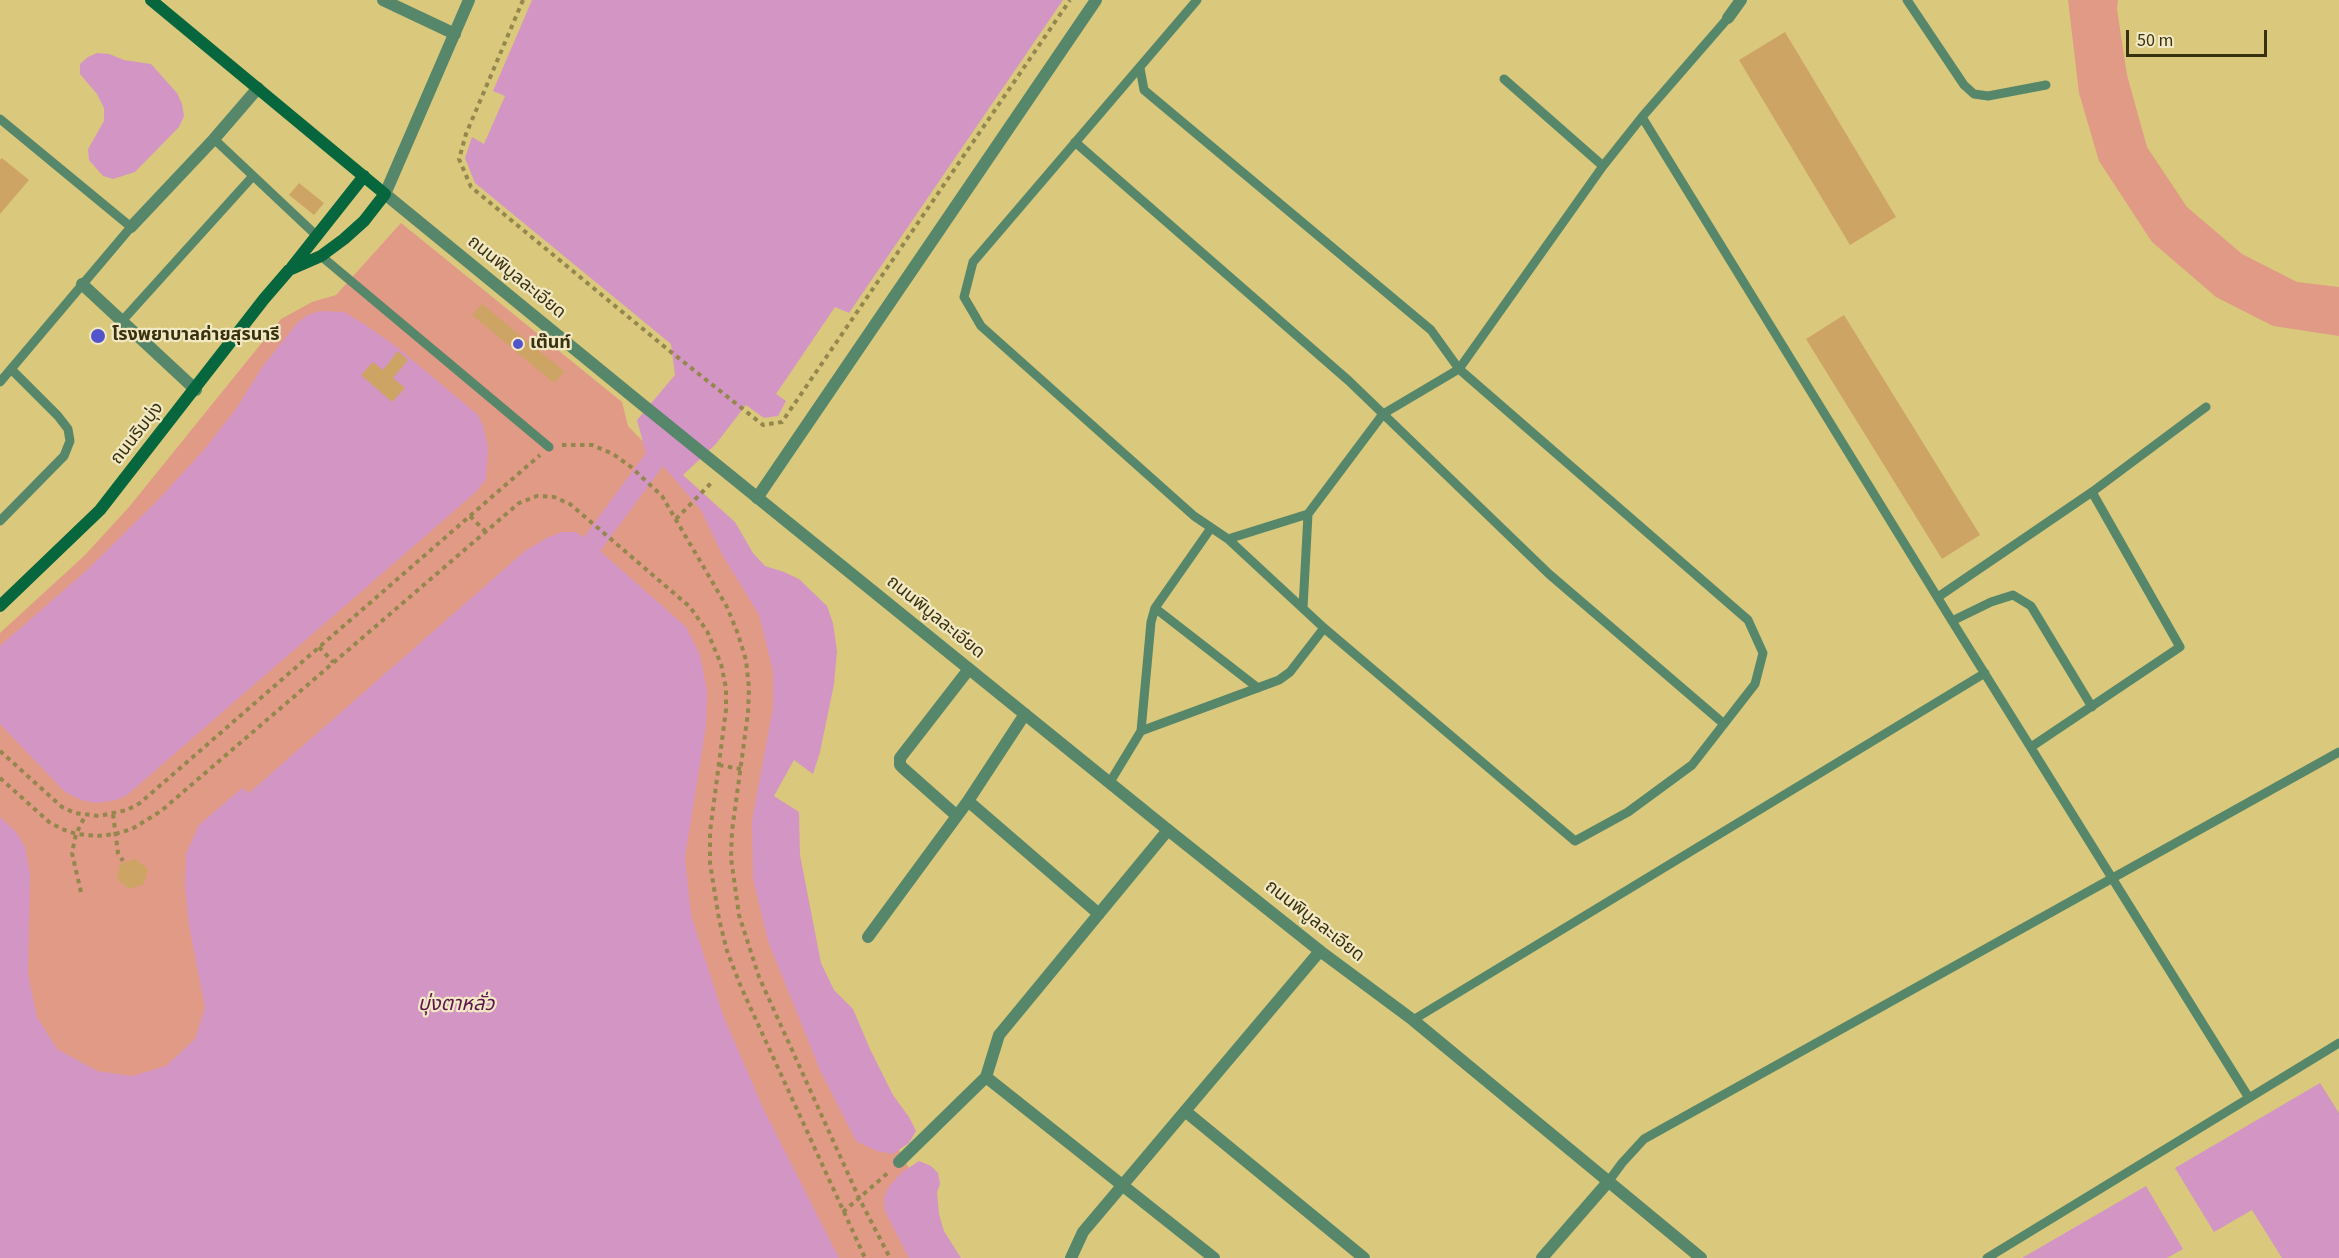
<!DOCTYPE html>
<html>
<head>
<meta charset="utf-8">
<style>
	body { margin:0 }
	#map { position:relative; width:2339px; height:1258px; overflow:hidden; background:#dac97c; font-family:"Source Sans 3",sans-serif }
	canvas { display:block }
	.scale { position:absolute; left:2126px; top:30px; width:141px; height:27px; box-sizing:border-box; border:3px solid #383110; border-top:0; padding-left:8px; font-size:18px; line-height:21px; white-space:nowrap; color:#383110; -webkit-text-stroke:4px #f2e9c4; paint-order:stroke }
</style>
</head>
<body>
<div id="map">
<canvas width="2339" height="1258"></canvas>
<div class="scale">50 m</div>
</div>
<script>
const ctx = document.querySelector('canvas').getContext('2d');
ctx.lineJoin = 'round';
function paint(path, color) { ctx.fillStyle = color; ctx.fill(path, 'evenodd'); }
const shape = rows => new Path2D(rows.map(r => 'M' + r).join(''));
function strokePath(path, color, width, dash) { ctx.strokeStyle = color; ctx.lineWidth = width; ctx.lineCap = dash ? 'butt' : 'round'; ctx.setLineDash(dash || []); ctx.stroke(path); }
function label(font, color, halo, rows, align = 'center') {
  ctx.font = font + ' "Source Sans 3","Noto Sans Thai",sans-serif'; ctx.lineWidth = 4.5; ctx.setLineDash([]); ctx.textBaseline = 'middle'; ctx.strokeStyle = halo; ctx.fillStyle = color; for (const [text, x, y, turn = 0] of rows) {
    ctx.save(); ctx.translate(x, y); ctx.rotate((+turn || 0) * Math.PI / 180); ctx.textAlign = isNaN(turn) ? turn : align; if (halo) ctx.strokeText(text, 0, 0); ctx.fillText(text, 0, 0); ctx.restore();
  }
}
const green = shape([
	[2068,0,2118,0,2117,9,2127,75,2147,147,2187,207,2242,254,2297,282,2339,287,2339,336,2273,326,2216,297,2152,242,2099,161,2079,93],
	[401,223,622,402,628,426,692,492,763,608,778,663,762,870,897,1146,912,1174,921,1258,0,1258,0,633,85,555,129,507,281,319,312,302,336,295]
]);
const water = shape([
	[532,0,1063,0,849,313,835,307,776,394,786,401,778,416,764,418,746,405,715,445,683,475,735,522,753,553,765,566,784,572,799,579,827,606,833,623,837,651,834,684,820,752,813,774,794,760,774,796,799,812,800,855,821,963,834,990,853,1009,870,1049,893,1095,909,1117,916,1131,909,1143,893,1154,877,1151,856,1141,820,1070,768,941,753,878,752,821,773,708,773,671,759,615,722,554,701,510,663,466,600,551,686,627,700,655,707,691,706,726,685,857,691,915,723,1015,764,1110,839,1258,0,1258,0,817,16,832,25,847,30,874,28,975,37,1017,57,1049,97,1071,132,1076,166,1066,195,1039,205,1008,189,925,185,886,186,854,199,825,242,788,249,793,525,551,545,539,561,532,575,532,584,537,646,453,637,420,675,375,671,344,475,183,465,158,472,137,484,144,505,96,493,91],
	[97,53,109,54,124,60,151,64,177,93,182,104,184,116,179,127,135,172,113,179,103,176,89,160,88,149,104,121,104,108,97,94,80,74,80,64,88,57],
	[320,311,344,312,367,326,398,348,478,415,483,426,488,447,486,479,477,491,127,795,116,800,96,803,81,800,65,792,0,724,0,646,87,570,159,499,203,451,236,409,263,366,297,323,308,315],
	[2320,1083,2339,1113,2339,1258,2282,1258,2252,1210,2214,1232,2175,1168],
	[919,1161,931,1166,938,1173,940,1184,937,1192,939,1214,944,1231,961,1258,909,1258,885,1211,884,1198,888,1188,901,1173],
	[2146,1186,2183,1249,2167,1258,2022,1258]
]);
const building = shape([
	[1785,32,1896,217,1850,245,1739,60],
	[2,158,29,180,0,214,0,160],
	[299,183,324,203,314,215,289,195],
	[482,304,565,372,554,383,472,315],
	[1844,315,1980,535,1942,559,1806,339],
	[398,351,408,360,393,378,405,388,392,402,361,375,373,362,383,370],
	[135,859,148,869,144,884,129,889,117,879,120,864]
]);
const path = shape([
	[523,0,466,134,459,159,471,187,666,348,763,425,782,422,1070,0],
	[562,445,592,445,613,454,631,467,662,496,727,607,738,634,746,660,749,688,748,713,732,831,731,858,739,915,759,977,859,1198,890,1258],
	[470,516,485,531],
	[676,519,713,481],
	[319,647,333,662],
	[0,751,62,807,75,813,99,816,127,810,140,803,540,455],
	[719,765,741,769],
	[0,778,49,822,62,829,76,834,97,836,115,834,132,829,161,811,519,503,537,496,554,497,570,504,690,607,707,631,721,664,726,688,726,710,710,832,710,863,719,919,727,951,741,987,865,1258],
	[113,814,118,853,123,861],
	[81,892,72,853,76,834,85,816],
	[843,1212,890,1171]
]);
const service = shape([
	[1907,0,1964,85,1974,94,1988,96,2046,85],
	[1728,18,1642,117,1952,621,2249,1098],
	[1140,68,1144,90,1431,330,1459,369,1748,620,1763,653,1755,684,1692,765,1628,812,1575,841,1324,628,1228,539,1194,516,981,326,964,297,973,262,1197,0],
	[1504,79,1603,166],
	[0,119,131,227,0,382],
	[214,139,317,236],
	[1075,142,1349,381,1549,574,1724,724],
	[321,256,549,447],
	[122,321,253,176],
	[0,521,64,456,70,441,68,429,58,416,11,369],
	[1228,539,1308,514,1383,414,1459,369,1603,166,1642,117],
	[1938,597,2092,492,2206,407],
	[1155,608,1258,688],
	[1303,608,1308,514],
	[1952,621,1991,602,2013,595,2031,606,2092,707],
	[1141,731,1279,680,1290,672,1324,628],
	[2031,747,2180,647,2092,492],
	[1110,782,1141,731,1151,622,1155,608,1211,528],
	[1413,1020,1985,673],
	[1608,1182,1622,1163,1644,1139,2339,752],
	[1987,1258,2339,1043]
]);
const minor = shape([
	[383,0,455,34],
	[1728,18,1741,0],
	[131,227,214,139,258,88],
	[82,284,196,390],
	[757,498,1096,0],
	[1025,714,968,801,1099,914],
	[957,816,904,769,900,765,900,758,969,669],
	[868,937,968,801],
	[986,1077,1214,1258],
	[1185,1111,1364,1258],
	[899,1162,986,1077,999,1035,1168,830],
	[1071,1258,1083,1232,1320,951],
	[1542,1258,1608,1182]
]);
const tertiary = shape([
	[469,0,385,194,638,401,1168,830,1320,951,1413,1020,1701,1258]
]);
const secondary = shape([
	[292,267,364,176],
	[0,606,100,510,264,299,289,270,321,256,344,239,364,221,385,194,151,0]
]);
const markers = [
	[98,336,8,"#5154cb"],
	[518,344,6,"#5154cb"]
];
const streetNames = [
	["ถนนพิบูลละเอียด",516,278,39],
	["ถนนริมบุ่ง",138,434,-52],
	["ถนนพิบูลละเอียด",935,618,39],
	["ถนนพิบูลละเอียด",1314,922,38]
];
const poiNames = [
	["โรงพยาบาลค่ายสุรนารี",112,336],
	["เต๊นท์",530,344]
];
const waterNames = [
	["บุ่งตาหลั่ว",456,1006]
];
paint(green, '#e09a86');
paint(water, '#d395c3');
paint(building, '#cea465');
strokePath(path, '#94874d', 4, [4.5, 4.5]);
strokePath(service, '#57876a', 9);
strokePath(minor, '#57876a', 12);
strokePath(tertiary, '#57876a', 12);
strokePath(secondary, '#06663d', 12);
for (const [x, y, r, color] of markers) { const dot = new Path2D(); dot.arc(x, y, r, 0, 2 * Math.PI); ctx.fillStyle = color; ctx.fill(dot); strokePath(dot, '#f2e9c4', 2); }
label('18px', '#383110', '#f2e9c4', streetNames);
label('bold 18px', '#383110', '#f2e9c4', poiNames, 'left');
label('italic 20px', '#5d144f', '#f2e9c4', waterNames);
</script>
</body>
</html>
